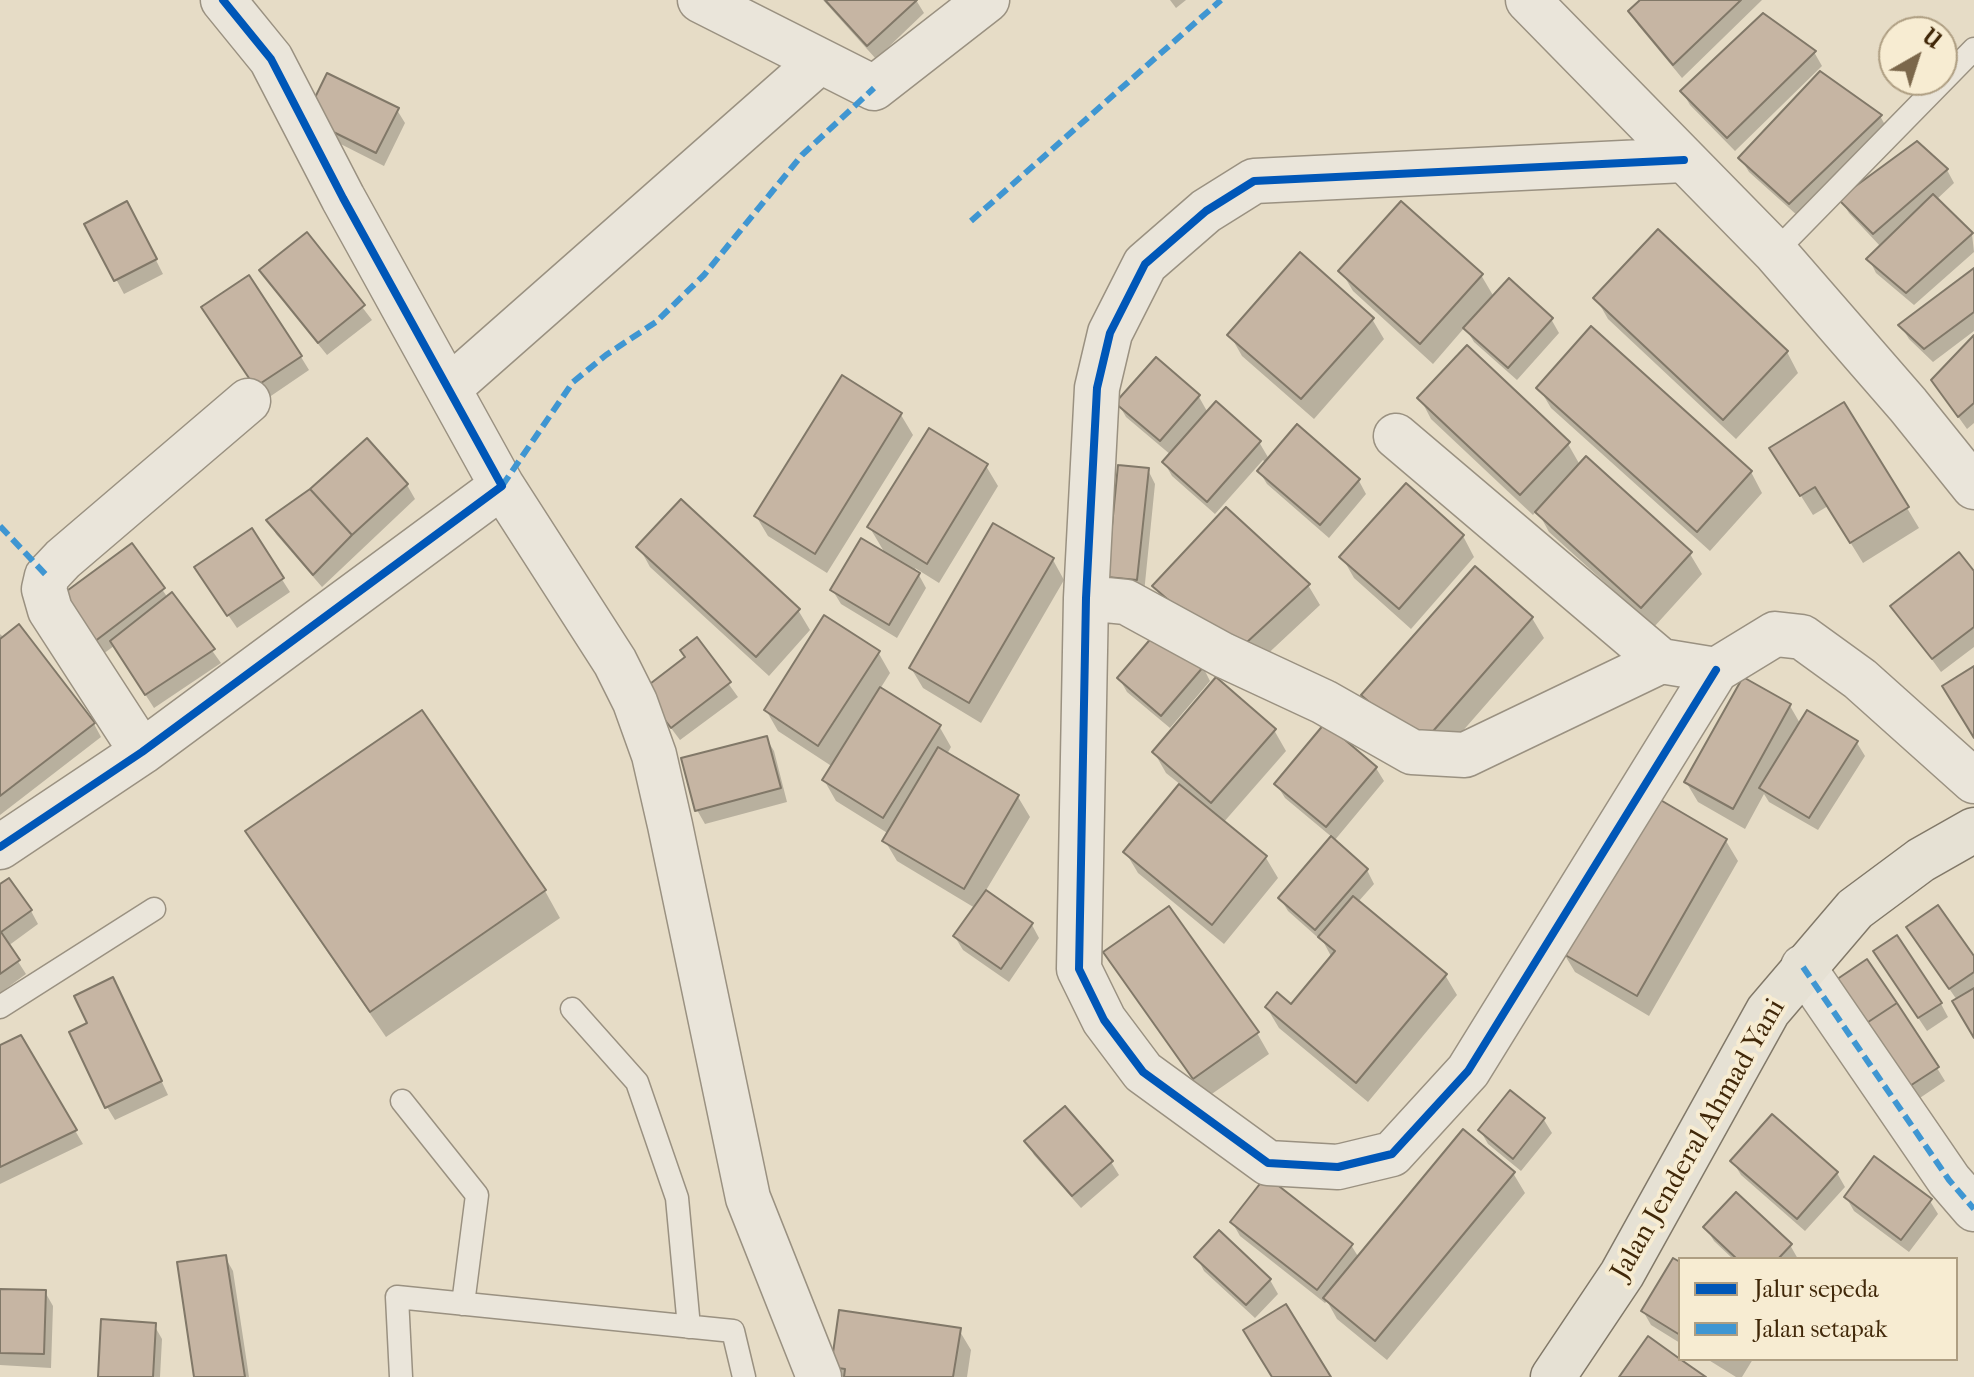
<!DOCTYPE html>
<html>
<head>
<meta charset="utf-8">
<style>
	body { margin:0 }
	#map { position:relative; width:1974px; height:1377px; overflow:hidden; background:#e6dcc6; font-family:"IM FELL French Canon",serif }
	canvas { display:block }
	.legend { position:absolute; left:1678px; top:1257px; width:280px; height:104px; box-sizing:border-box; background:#f7ecd2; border:2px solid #ae9e82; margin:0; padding:10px 14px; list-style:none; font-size:24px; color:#412809 }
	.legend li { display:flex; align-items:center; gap:16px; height:40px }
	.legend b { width:40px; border:2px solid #ae9e82 }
	.north { position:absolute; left:1878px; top:16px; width:80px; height:80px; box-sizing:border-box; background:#f7ecd2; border:2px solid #ae9e82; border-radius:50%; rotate:39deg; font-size:22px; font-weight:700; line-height:32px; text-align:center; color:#412809 }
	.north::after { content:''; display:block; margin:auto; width:28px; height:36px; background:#7b674b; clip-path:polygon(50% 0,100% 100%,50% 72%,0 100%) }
</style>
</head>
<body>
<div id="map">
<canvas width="1974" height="1377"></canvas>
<ul class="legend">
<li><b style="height:10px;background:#0057b8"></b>Jalur sepeda</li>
<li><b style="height:10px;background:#3f96d2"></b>Jalan setapak</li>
</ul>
<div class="north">U</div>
</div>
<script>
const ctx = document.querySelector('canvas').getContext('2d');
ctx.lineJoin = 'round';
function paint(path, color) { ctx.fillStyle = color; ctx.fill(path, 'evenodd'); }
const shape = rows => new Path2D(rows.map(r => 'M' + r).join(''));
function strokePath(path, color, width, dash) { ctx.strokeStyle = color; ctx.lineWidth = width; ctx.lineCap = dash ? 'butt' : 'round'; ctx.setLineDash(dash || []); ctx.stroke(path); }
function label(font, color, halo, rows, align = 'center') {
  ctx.font = font + ' "IM FELL French Canon",serif'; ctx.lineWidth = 8; ctx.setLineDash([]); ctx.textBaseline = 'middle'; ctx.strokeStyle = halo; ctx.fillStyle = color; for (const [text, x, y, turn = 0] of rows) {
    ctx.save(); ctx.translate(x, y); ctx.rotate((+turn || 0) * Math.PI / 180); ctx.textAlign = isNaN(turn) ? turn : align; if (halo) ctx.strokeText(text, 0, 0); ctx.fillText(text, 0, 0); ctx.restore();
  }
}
const shadow = shape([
	[823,0,916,0,924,13,876,59],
	[1170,0,1186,0,1176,8],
	[1643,0,1762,0,1682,78,1638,25,1630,12],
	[1814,52,1822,66,1735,151,1690,105,1682,91],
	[397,110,405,123,384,166,315,131],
	[1880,116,1888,130,1798,216,1749,172,1741,159],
	[1947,170,1954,183,1936,200,1972,234,1974,252,1914,305,1876,273,1869,259,1881,247,1849,213,1841,200],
	[134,217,163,274,124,294,87,225],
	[307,235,372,320,327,355,270,284,262,271],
	[1974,270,1974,331,1933,362,1909,339,1901,326],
	[1341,271,1481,275,1494,297,1551,319,1559,333,1517,380,1474,342,1465,327,1433,364,1353,291],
	[1596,298,1787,352,1798,373,1736,439,1608,319],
	[1372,319,1384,339,1314,419,1242,356,1230,335],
	[212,321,301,357,309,370,265,400],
	[1974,338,1974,423,1967,429,1942,394],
	[1156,359,1199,397,1208,413,1259,442,1269,459,1297,427,1359,481,1366,494,1329,538,1267,484,1259,471,1266,463,1263,460,1215,514,1172,476,1164,462,1171,455,1126,417,1118,403],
	[1539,388,1751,472,1762,493,1710,551,1551,408],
	[1420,398,1568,444,1580,465,1690,554,1702,574,1654,627,1549,532,1537,510,1533,515,1431,419],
	[901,415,913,435,827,573,768,536,756,516],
	[367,441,407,485,415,499,322,587,276,534,269,521,311,491],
	[986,466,998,486,939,583,915,568,926,588,897,638,841,604,833,591,886,555,870,528],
	[1784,469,1907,508,1919,528,1863,563,1828,506,1813,515],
	[1148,470,1155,484,1144,593,1117,590,1109,577],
	[251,531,290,592,237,628,205,581],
	[1463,536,1474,557,1411,629,1354,578,1342,557],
	[132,546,168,598,172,595,221,663,154,708,114,646,103,654,71,610],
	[639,547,798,610,810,630,769,676,650,567],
	[1053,560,1064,580,981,723,923,688,911,668],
	[1974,575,1974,647,1941,672,1893,606],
	[1308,585,1320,605,1245,675,1167,607,1155,586],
	[1532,618,1544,638,1433,765,1376,716,1364,696],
	[0,634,94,724,101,737,0,815],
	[697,640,738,697,680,740,653,704,687,659],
	[878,652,890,673,880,689,939,726,951,747,947,754,1018,797,1030,817,985,892,1032,925,1039,938,1009,982,963,950,955,937,975,908,897,861,885,841,889,834,836,801,824,780,833,767,778,731,766,710],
	[1203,667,1210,681,1170,728,1127,692,1119,678],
	[1790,706,1801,725,1857,743,1865,756,1818,830,1769,802,1764,794,1745,829,1698,802,1686,782],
	[421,712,545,891,560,918,386,1037,263,858,247,832],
	[1274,730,1286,751,1223,823,1266,858,1278,878,1224,944,1138,873,1126,853,1181,785,1166,773,1154,752],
	[766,738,774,751,787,802,705,824,697,810],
	[1376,768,1384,781,1334,841,1367,870,1374,884,1358,902,1445,975,1457,995,1368,1102,1279,1028,1267,1008,1291,1007,1332,958,1324,943,1288,911,1280,898,1333,838,1285,798,1277,785],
	[1652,798,1726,841,1738,861,1649,1016,1575,972,1563,952],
	[0,887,31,911,38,924,8,946,26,974,0,993],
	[1916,941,1974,960,1974,1035,1957,1000],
	[1106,953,1257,1033,1269,1054,1206,1098],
	[1883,965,1941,1004,1948,1017,1927,1031],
	[120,993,168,1095,115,1120,107,1107,90,1024],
	[1834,1002,1937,1068,1945,1081,1905,1108],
	[20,1038,83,1144,0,1184,0,1047],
	[1510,1092,1544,1120,1552,1133,1521,1171,1488,1144,1480,1130],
	[1027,1142,1111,1162,1119,1175,1081,1208,1034,1155],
	[1733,1162,1837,1173,1845,1187,1805,1231,1741,1175],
	[1513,1173,1525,1193,1387,1360,1337,1319,1327,1301,1325,1303,1240,1236,1232,1222,1351,1245,1359,1258],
	[1846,1197,1930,1201,1938,1214,1909,1252,1854,1211],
	[1706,1228,1790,1245,1798,1259,1733,1259,1714,1241],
	[1219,1233,1270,1280,1278,1294,1255,1318,1204,1271,1197,1257],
	[225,1257,233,1271,249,1377,196,1377],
	[1680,1265,1680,1343,1651,1325,1643,1311],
	[0,1291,45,1292,53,1306,51,1368,0,1365],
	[154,1325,162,1339,160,1377,100,1377],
	[959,1330,971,1350,967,1377,839,1377,833,1366],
	[1707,1359,1753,1359,1742,1377,1736,1377]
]);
const building = shape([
	[825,0,917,0,867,46,825,0],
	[1640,0,1741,0,1673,65,1628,11,1640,0],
	[1763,13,1816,51,1727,138,1680,91,1763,13],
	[1820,71,1882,115,1789,204,1738,158,1820,71],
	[327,73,399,108,376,153,305,118,327,73],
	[1917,141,1948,169,1873,234,1838,199,1917,141],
	[1933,194,1973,233,1906,293,1866,259,1933,194],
	[127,201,157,259,114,281,84,224,127,201],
	[1401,201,1483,274,1420,344,1338,271,1401,201],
	[1658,229,1788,351,1723,420,1593,298,1658,229],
	[307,232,365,305,318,343,259,270,307,232],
	[1300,252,1374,318,1301,399,1227,335,1300,252],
	[1974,268,1974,312,1924,349,1898,325,1974,268],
	[249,275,302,356,255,387,201,307,249,275],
	[1509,278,1553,318,1508,368,1463,328,1509,278],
	[1591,326,1752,471,1697,532,1536,388,1591,326],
	[1974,335,1974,403,1958,417,1931,380,1974,335],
	[1467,345,1570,442,1520,495,1417,398,1467,345],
	[1156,357,1200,395,1160,441,1115,403,1156,357],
	[842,375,902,413,815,554,754,516,842,375],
	[1216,401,1261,441,1207,502,1162,462,1216,401],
	[1844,402,1909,507,1850,543,1815,487,1800,496,1769,448,1844,402],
	[1297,424,1360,479,1320,525,1257,471,1297,424],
	[929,428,988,464,927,564,867,527,929,428],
	[367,438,408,484,352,535,310,489,367,438],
	[1586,456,1692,552,1641,608,1535,512,1586,456],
	[1118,465,1149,468,1137,580,1107,577,1118,465],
	[1406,483,1464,535,1399,609,1339,557,1406,483],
	[310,489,352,535,313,575,266,520,310,489],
	[681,499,800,609,756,657,636,547,681,499],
	[1226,507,1310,584,1233,655,1152,586,1226,507],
	[993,523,1054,558,969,703,909,668,993,523],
	[252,528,284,578,227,616,194,567,252,528],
	[861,538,920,573,889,625,830,590,861,538],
	[132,543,165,588,94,642,60,596,132,543],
	[1959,552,1974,571,1974,627,1932,659,1890,606,1959,552],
	[1475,566,1533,617,1420,746,1361,695,1475,566],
	[172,592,215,649,145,695,110,641,172,592],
	[824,615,880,651,818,746,764,710,824,615],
	[19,624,95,723,0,796,0,639,19,624],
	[1160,628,1204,666,1161,716,1117,678,1160,628],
	[697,637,731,682,671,728,642,690,685,657,680,650,697,637],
	[1974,666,1974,738,1942,686,1974,666],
	[1216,677,1276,729,1211,803,1152,752,1216,677],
	[1743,677,1791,704,1733,809,1684,782,1743,677],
	[880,687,941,725,883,818,822,780,880,687],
	[422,710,546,890,370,1012,245,831,422,710],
	[1807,710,1858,741,1809,818,1759,788,1807,710],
	[1325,723,1377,767,1326,827,1274,784,1325,723],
	[767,736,781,788,695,811,681,758,767,736],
	[938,747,1019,795,964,889,882,841,938,747],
	[1179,784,1267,856,1212,925,1123,852,1179,784],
	[1652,795,1727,839,1637,996,1560,952,1652,795],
	[1331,836,1368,869,1315,930,1278,898,1331,836],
	[9,878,32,910,1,932,20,960,0,974,0,884,9,878],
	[986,890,1033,923,1001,969,953,936,986,890],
	[1353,896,1447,974,1356,1083,1265,1007,1277,992,1291,1004,1335,951,1318,937,1353,896],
	[1938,905,1974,956,1974,972,1949,989,1906,927,1938,905],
	[1169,906,1259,1032,1193,1079,1103,952,1169,906],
	[1897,935,1942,1003,1918,1018,1873,951,1897,935],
	[1867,959,1897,1003,1853,1032,1824,988,1867,959],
	[113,977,162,1081,105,1108,69,1032,87,1023,74,996,113,977],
	[1974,988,1974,1038,1952,1001,1974,988],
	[1897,1003,1939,1067,1896,1095,1853,1032,1897,1003],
	[21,1035,77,1130,0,1167,0,1045,21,1035],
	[1510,1090,1545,1118,1513,1159,1478,1130,1510,1090],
	[1065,1106,1113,1161,1072,1196,1024,1141,1065,1106],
	[1772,1114,1838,1172,1797,1219,1730,1161,1772,1114],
	[1463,1129,1515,1172,1375,1341,1323,1298,1463,1129],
	[1874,1156,1932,1199,1901,1240,1844,1197,1874,1156],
	[1266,1176,1353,1244,1317,1290,1230,1222,1266,1176],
	[1736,1192,1792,1244,1778,1259,1737,1259,1703,1227,1736,1192],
	[1219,1230,1271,1279,1246,1305,1194,1257,1219,1230],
	[226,1255,245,1377,194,1377,177,1262,226,1255],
	[1673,1258,1680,1262,1680,1335,1641,1311,1673,1258],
	[0,1289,46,1290,44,1354,0,1353,0,1289],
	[1286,1304,1331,1377,1272,1377,1243,1330,1286,1304],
	[839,1310,961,1328,953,1377,844,1377,845,1369,831,1367,839,1310],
	[101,1319,156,1323,153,1377,98,1377,101,1319],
	[1648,1336,1680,1359,1706,1377,1619,1377,1648,1336]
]);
const lane = shape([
	[1775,252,1974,49],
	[0,1007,154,909],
	[572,1009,637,1082,677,1198,689,1327],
	[402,1101,477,1195,463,1304],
	[401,1377,397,1297,733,1331,744,1377]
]);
const street = shape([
	[700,0,874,88,987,0],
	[1528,0,1775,252,1908,405,1974,487],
	[1684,160,1254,181,1206,211,1145,264,1110,333,1097,388,1086,598,1079,969,1104,1020,1143,1072,1268,1163,1338,1167,1392,1154,1468,1071,1716,670],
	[449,388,820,61],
	[1396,436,1661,661],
	[502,486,615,662,635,702,654,755,670,825,748,1198,819,1377],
	[1086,598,1126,602,1223,655,1324,702,1412,752,1465,755,1661,661,1716,670,1775,634,1802,637,1860,679,1974,781],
	[142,752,50,610,44,589,47,576,63,559,248,401],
	[0,847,142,752,502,486,343,198,271,59,223,0],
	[1803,967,1949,1180,1974,1209]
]);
const highway = shape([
	[1553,1377,1622,1274,1768,1011,1855,909,1921,860,1974,830]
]);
const quiet = shape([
	[971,221,1221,0],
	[502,486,573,382,606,355,656,322,704,275,802,155,874,88],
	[0,526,47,576],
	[1803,967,1949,1180,1974,1209]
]);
const cycleway = shape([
	[1684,160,1254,181,1206,211,1145,264,1110,333,1097,388,1086,598,1079,969,1104,1020,1143,1072,1268,1163,1338,1167,1392,1154,1468,1071,1716,670],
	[0,847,142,752,502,486,343,198,271,59,223,0]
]);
const streetNames = [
	["Jalan Jenderal Ahmad Yani",1699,1140,-60]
];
paint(shadow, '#0003');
paint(building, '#c6b5a3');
strokePath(building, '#817868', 2);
strokePath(lane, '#9a9181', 25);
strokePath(street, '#9a9181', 47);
strokePath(highway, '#817868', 47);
strokePath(lane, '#eae5da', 22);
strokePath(street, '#eae5da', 44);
strokePath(highway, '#e6e1d4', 44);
strokePath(quiet, '#3f96d2', 6, [12, 6]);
strokePath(cycleway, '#0057b8', 8);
label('28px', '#412809', '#f7ecd2', streetNames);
</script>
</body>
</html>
